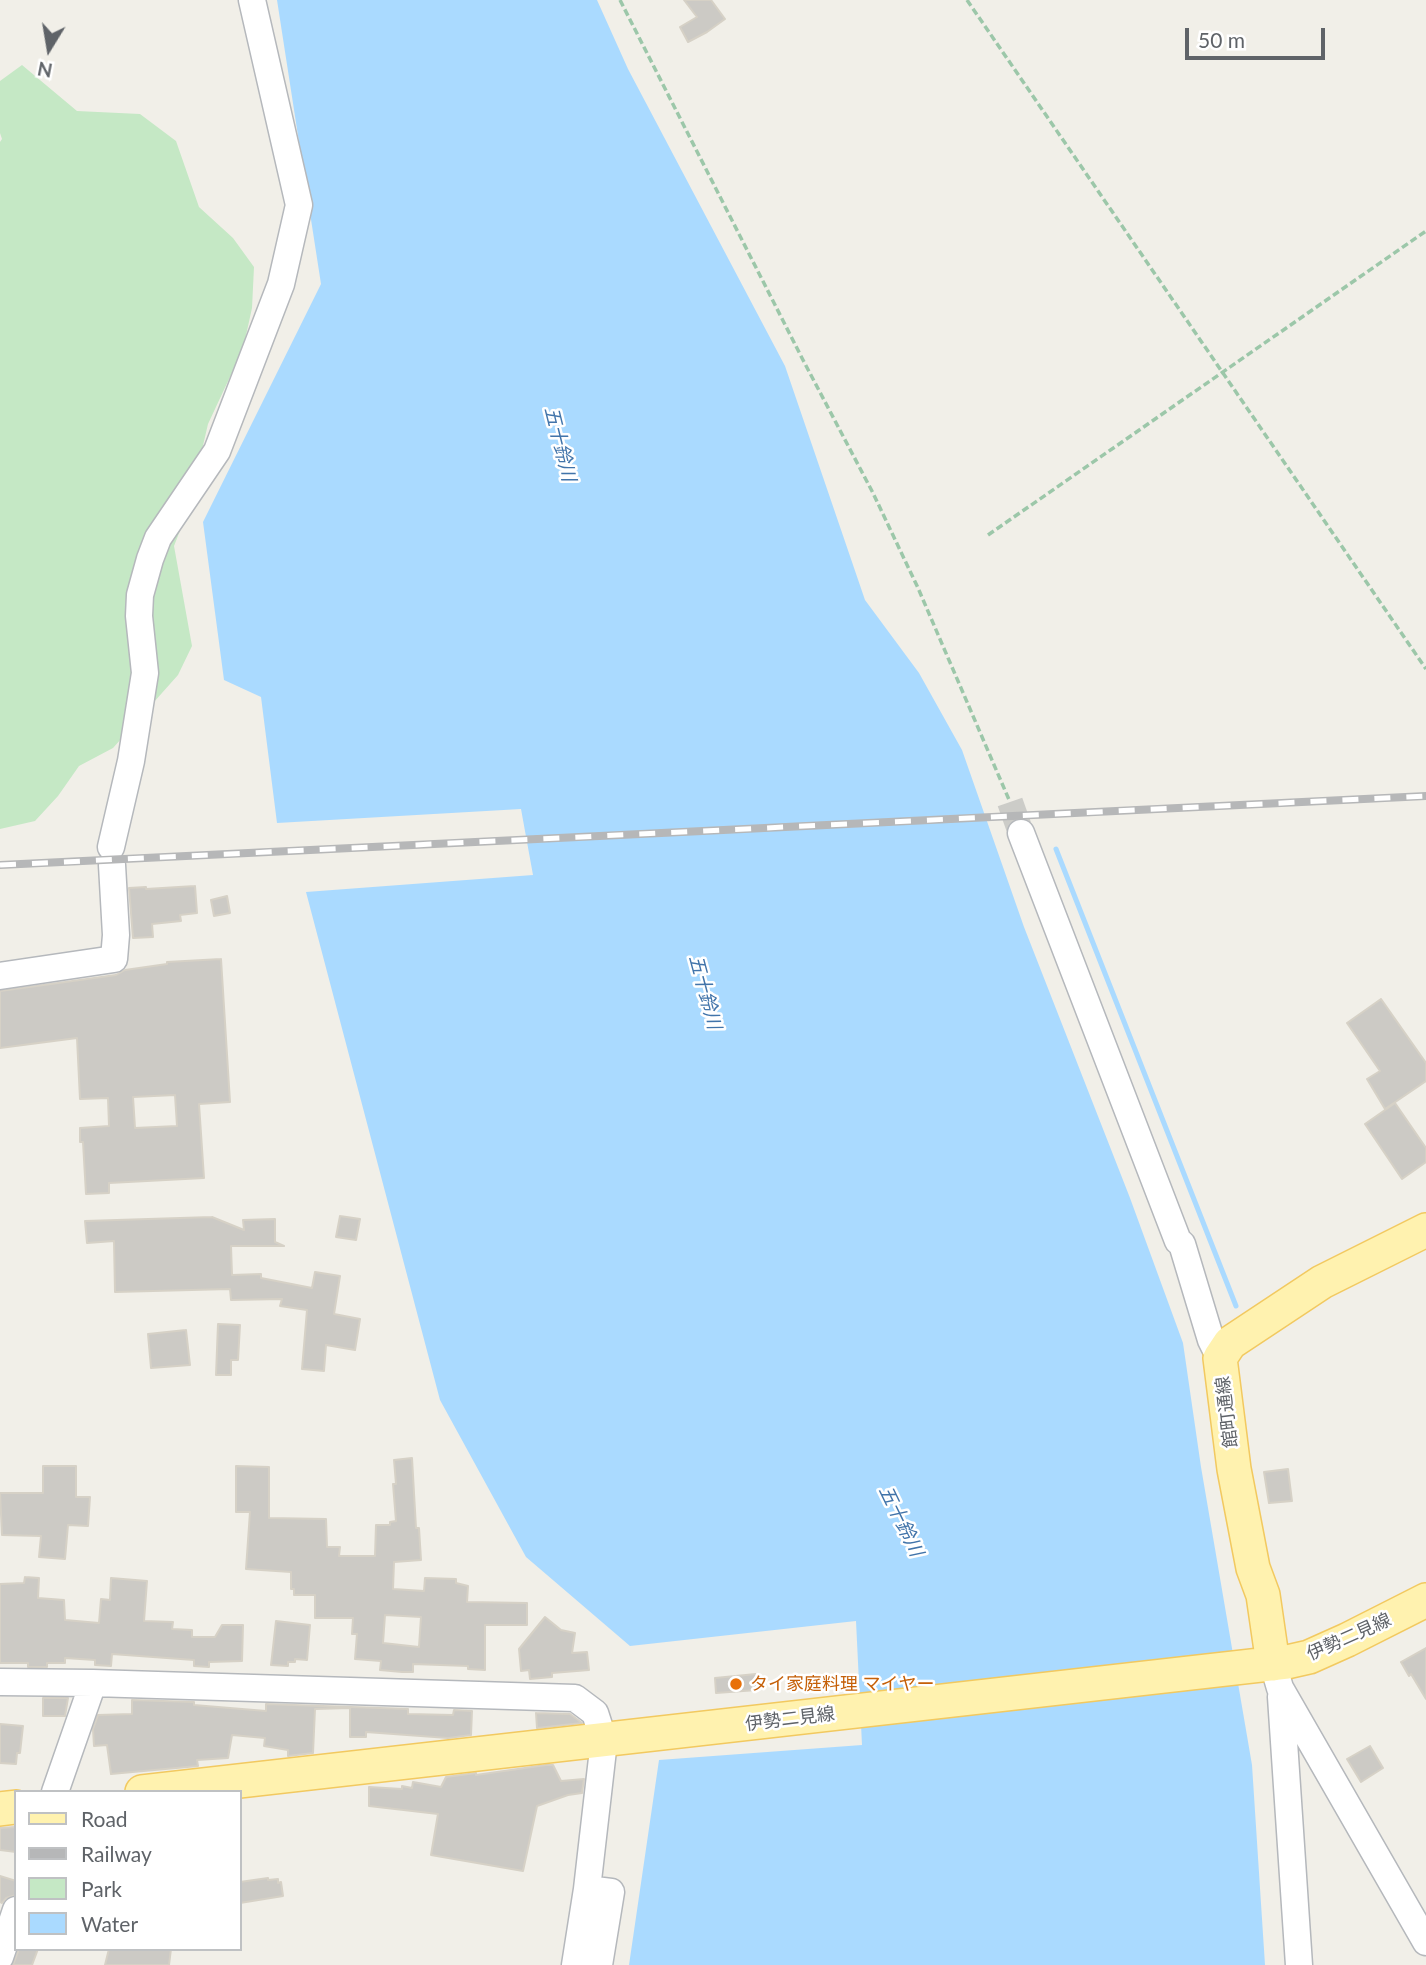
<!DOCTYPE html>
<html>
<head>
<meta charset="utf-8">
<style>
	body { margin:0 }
	#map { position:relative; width:1426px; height:1965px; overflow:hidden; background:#f1efe8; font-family:Lato,sans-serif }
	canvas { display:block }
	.legend { position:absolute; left:14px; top:1790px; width:228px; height:161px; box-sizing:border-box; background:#fff; border:2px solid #bfc1c3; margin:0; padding:9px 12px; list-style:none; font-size:21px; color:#5f6368 }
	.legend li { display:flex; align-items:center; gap:14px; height:35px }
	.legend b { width:35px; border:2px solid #bfc1c3 }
	.north { position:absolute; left:14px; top:14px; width:70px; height:70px; -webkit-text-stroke:5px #fff; paint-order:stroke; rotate:191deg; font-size:19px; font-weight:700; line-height:28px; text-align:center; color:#5f6368 }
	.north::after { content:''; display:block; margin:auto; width:24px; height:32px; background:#5f6368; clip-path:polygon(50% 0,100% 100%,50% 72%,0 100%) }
	.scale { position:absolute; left:1185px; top:28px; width:140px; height:32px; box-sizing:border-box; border:4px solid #5f6368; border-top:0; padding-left:9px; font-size:21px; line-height:24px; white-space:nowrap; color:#5f6368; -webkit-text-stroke:5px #fff; paint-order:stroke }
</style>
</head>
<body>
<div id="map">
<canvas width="1426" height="1965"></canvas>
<ul class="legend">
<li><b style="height:9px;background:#fff2af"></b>Road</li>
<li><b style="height:9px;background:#b6b7b8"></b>Railway</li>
<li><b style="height:19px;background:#c5e8c5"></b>Park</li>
<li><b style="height:19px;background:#aadaff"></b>Water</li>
</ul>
<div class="north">N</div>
<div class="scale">50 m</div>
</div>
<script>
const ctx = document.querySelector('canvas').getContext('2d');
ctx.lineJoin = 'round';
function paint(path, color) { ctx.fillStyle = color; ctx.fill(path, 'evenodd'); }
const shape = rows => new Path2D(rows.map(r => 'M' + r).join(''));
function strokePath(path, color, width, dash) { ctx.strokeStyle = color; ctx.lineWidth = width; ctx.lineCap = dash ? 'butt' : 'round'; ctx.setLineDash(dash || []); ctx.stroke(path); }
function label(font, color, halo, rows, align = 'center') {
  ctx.font = font + ' Lato,"Noto Sans JP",sans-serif'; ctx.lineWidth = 5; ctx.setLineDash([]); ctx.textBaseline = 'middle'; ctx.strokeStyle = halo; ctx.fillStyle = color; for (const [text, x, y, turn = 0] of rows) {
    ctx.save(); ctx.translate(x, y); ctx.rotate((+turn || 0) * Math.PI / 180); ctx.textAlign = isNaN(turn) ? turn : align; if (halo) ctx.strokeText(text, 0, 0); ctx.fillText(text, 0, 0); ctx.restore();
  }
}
const green = shape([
	[22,65,77,111,140,114,176,141,199,207,233,238,254,267,252,308,243,349,208,424,188,510,174,546,192,646,178,675,113,748,79,766,58,796,35,821,0,829,0,142,2,139,0,133,0,81]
]);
const water = shape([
	[277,0,597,0,628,69,785,366,865,600,919,673,962,750,1024,927,1130,1198,1183,1343,1201,1467,1252,1765,1265,1965,629,1965,659,1760,862,1745,856,1621,630,1646,526,1557,440,1400,306,892,533,875,521,809,277,823,261,697,224,680,203,522,321,284]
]);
const stream = shape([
	[1056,849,1236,1306]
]);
const building = shape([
	[684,0,711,0,725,19,707,32,688,42,680,27,697,17,684,0],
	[195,886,197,913,180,915,181,921,152,924,153,937,133,938,129,888,146,887,146,889,195,886],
	[227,896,230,913,214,916,211,900,227,896],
	[221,959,230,1102,199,1104,204,1178,109,1183,109,1193,86,1194,83,1142,80,1142,80,1128,109,1126,108,1098,80,1099,77,1038,0,1048,0,991,116,975,125,970,167,964,167,962,221,959],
	[175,1095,177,1126,135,1128,133,1097,175,1095],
	[1381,999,1426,1063,1426,1081,1385,1109,1367,1079,1380,1071,1347,1023,1381,999],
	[1395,1103,1426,1148,1426,1162,1402,1179,1365,1124,1395,1103],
	[340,1216,360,1219,356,1240,336,1237,340,1216],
	[212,1217,244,1230,243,1220,275,1219,275,1242,284,1246,231,1246,232,1275,261,1274,261,1278,312,1288,315,1272,340,1276,334,1314,360,1319,355,1350,326,1345,324,1371,302,1369,307,1310,280,1306,282,1299,231,1300,230,1289,115,1292,114,1241,87,1243,85,1221,212,1217],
	[218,1324,240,1325,238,1360,231,1360,231,1375,216,1375,218,1324],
	[186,1330,190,1365,151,1368,148,1334,186,1330],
	[412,1458,416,1528,419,1528,421,1560,394,1562,393,1589,424,1591,425,1578,456,1579,456,1583,468,1586,467,1602,527,1603,527,1625,485,1625,485,1670,468,1669,468,1666,413,1664,413,1672,402,1672,380,1670,381,1661,355,1659,357,1634,352,1634,353,1618,315,1618,315,1595,294,1595,294,1589,291,1589,291,1572,246,1569,250,1512,236,1512,236,1466,269,1467,269,1518,326,1519,327,1547,340,1547,339,1556,375,1556,376,1525,390,1525,390,1522,396,1521,393,1484,396,1484,394,1460,412,1458],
	[385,1615,421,1617,419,1647,383,1643,385,1615],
	[43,1466,76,1466,76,1497,90,1497,88,1526,68,1525,65,1559,39,1557,41,1536,2,1535,0,1493,43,1493,43,1466],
	[1288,1469,1292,1501,1269,1503,1264,1472,1288,1469],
	[25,1577,39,1578,38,1598,64,1600,65,1620,99,1623,101,1599,110,1600,111,1578,147,1581,144,1621,173,1622,172,1629,192,1630,192,1637,215,1637,222,1625,243,1625,242,1661,209,1662,209,1667,194,1666,194,1660,112,1654,111,1666,95,1665,95,1660,65,1658,65,1663,47,1663,47,1667,28,1667,28,1663,0,1663,0,1584,24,1583,25,1577],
	[545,1617,561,1630,575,1633,572,1653,587,1652,589,1670,552,1673,552,1677,530,1679,529,1670,521,1671,519,1649,545,1617],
	[276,1621,310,1625,307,1660,295,1659,295,1662,288,1662,288,1666,271,1665,276,1621],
	[1426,1648,1426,1699,1411,1674,1409,1676,1401,1662,1426,1648],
	[756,1674,757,1690,716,1693,715,1678,756,1674],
	[43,1698,68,1698,65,1716,43,1716,43,1698],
	[132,1700,194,1702,194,1705,266,1711,266,1704,408,1709,408,1714,453,1715,454,1710,472,1711,471,1735,448,1738,366,1732,366,1737,350,1737,350,1708,315,1709,313,1753,288,1756,288,1750,264,1746,265,1738,232,1735,228,1758,197,1760,198,1766,111,1774,107,1745,94,1746,93,1729,98,1715,132,1714,132,1700],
	[536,1713,570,1714,582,1723,537,1728,536,1713],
	[0,1724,23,1726,20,1753,17,1753,16,1764,0,1763,0,1724],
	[1370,1746,1383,1768,1361,1782,1347,1759,1370,1746],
	[546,1765,553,1765,561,1781,584,1779,582,1793,568,1795,537,1806,523,1871,431,1855,438,1814,369,1806,369,1787,402,1789,402,1786,412,1788,413,1782,441,1787,446,1777,476,1773,476,1775,546,1765],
	[16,1827,16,1852,0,1850,0,1828,16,1827],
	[0,1876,16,1881,16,1895,6,1898,2,1903,0,1902,0,1876],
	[268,1878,268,1880,278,1879,278,1883,281,1882,283,1896,240,1903,240,1882,268,1878],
	[19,1949,38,1949,32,1965,13,1965,19,1949],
	[109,1949,171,1949,169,1965,105,1965,109,1949]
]);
const minorTunnel = shape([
	[1010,802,1021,833]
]);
const path = shape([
	[620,0,803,360,873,493,918,588,1010,802],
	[967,0,1426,669],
	[988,535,1426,231]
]);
const minor = shape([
	[1021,833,1178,1241,1182,1244,1211,1340,1220,1358],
	[111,847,131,761,145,673,139,616,140,595,150,559,158,538,217,451,281,284,299,205,252,0],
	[0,976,114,959,116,935,112,865],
	[1273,1664,1280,1688,1426,1942],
	[0,1682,93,1683,575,1698,595,1713,604,1741,587,1889,611,1892,599,1965],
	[1281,1697,1299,1965],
	[55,1792,93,1683],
	[0,1957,16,1910],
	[575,1965,587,1889]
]);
const major = shape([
	[1273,1664,1263,1595,1253,1568,1234,1469,1220,1358,1230,1343,1322,1282,1426,1230],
	[142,1792,1287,1662,1309,1657,1347,1640,1426,1600],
	[0,1809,16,1807]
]);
const rail = shape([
	[0,865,1426,796]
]);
const markers = [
	[736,1684,7,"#e8710a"]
];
const streetNames = [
	["館町通線",1227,1412,-97],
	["伊勢二見線",1349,1637,-24],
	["伊勢二見線",790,1719,-7]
];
const foodNames = [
	["タイ家庭料理 マイヤー",750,1684]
];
const waterNames = [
	["五十鈴川",560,444,76],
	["五十鈴川",705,992,75],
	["五十鈴川",901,1521,64]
];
paint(green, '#c5e8c5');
paint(water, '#aadaff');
strokePath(stream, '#aadaff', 5);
paint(building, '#cccac5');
strokePath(building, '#d6d1c6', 2);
strokePath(minorTunnel, '#ccccc8', 26, [26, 13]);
strokePath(minor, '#b5b8bc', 29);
strokePath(major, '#f2c960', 36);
strokePath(path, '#9cc7a9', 3.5, [7, 3.5]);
strokePath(minor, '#fff', 26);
strokePath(major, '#fff2af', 33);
strokePath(rail, '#b6b7b8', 8);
strokePath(rail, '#fff', 5, [16]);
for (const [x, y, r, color] of markers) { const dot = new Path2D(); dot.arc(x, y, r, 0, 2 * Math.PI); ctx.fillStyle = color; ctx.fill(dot); strokePath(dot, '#fff', 2.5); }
label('18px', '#5f6368', '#fff', streetNames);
label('18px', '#c56008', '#fff', foodNames, 'left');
label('italic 19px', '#4174aa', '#fff', waterNames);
</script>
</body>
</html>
